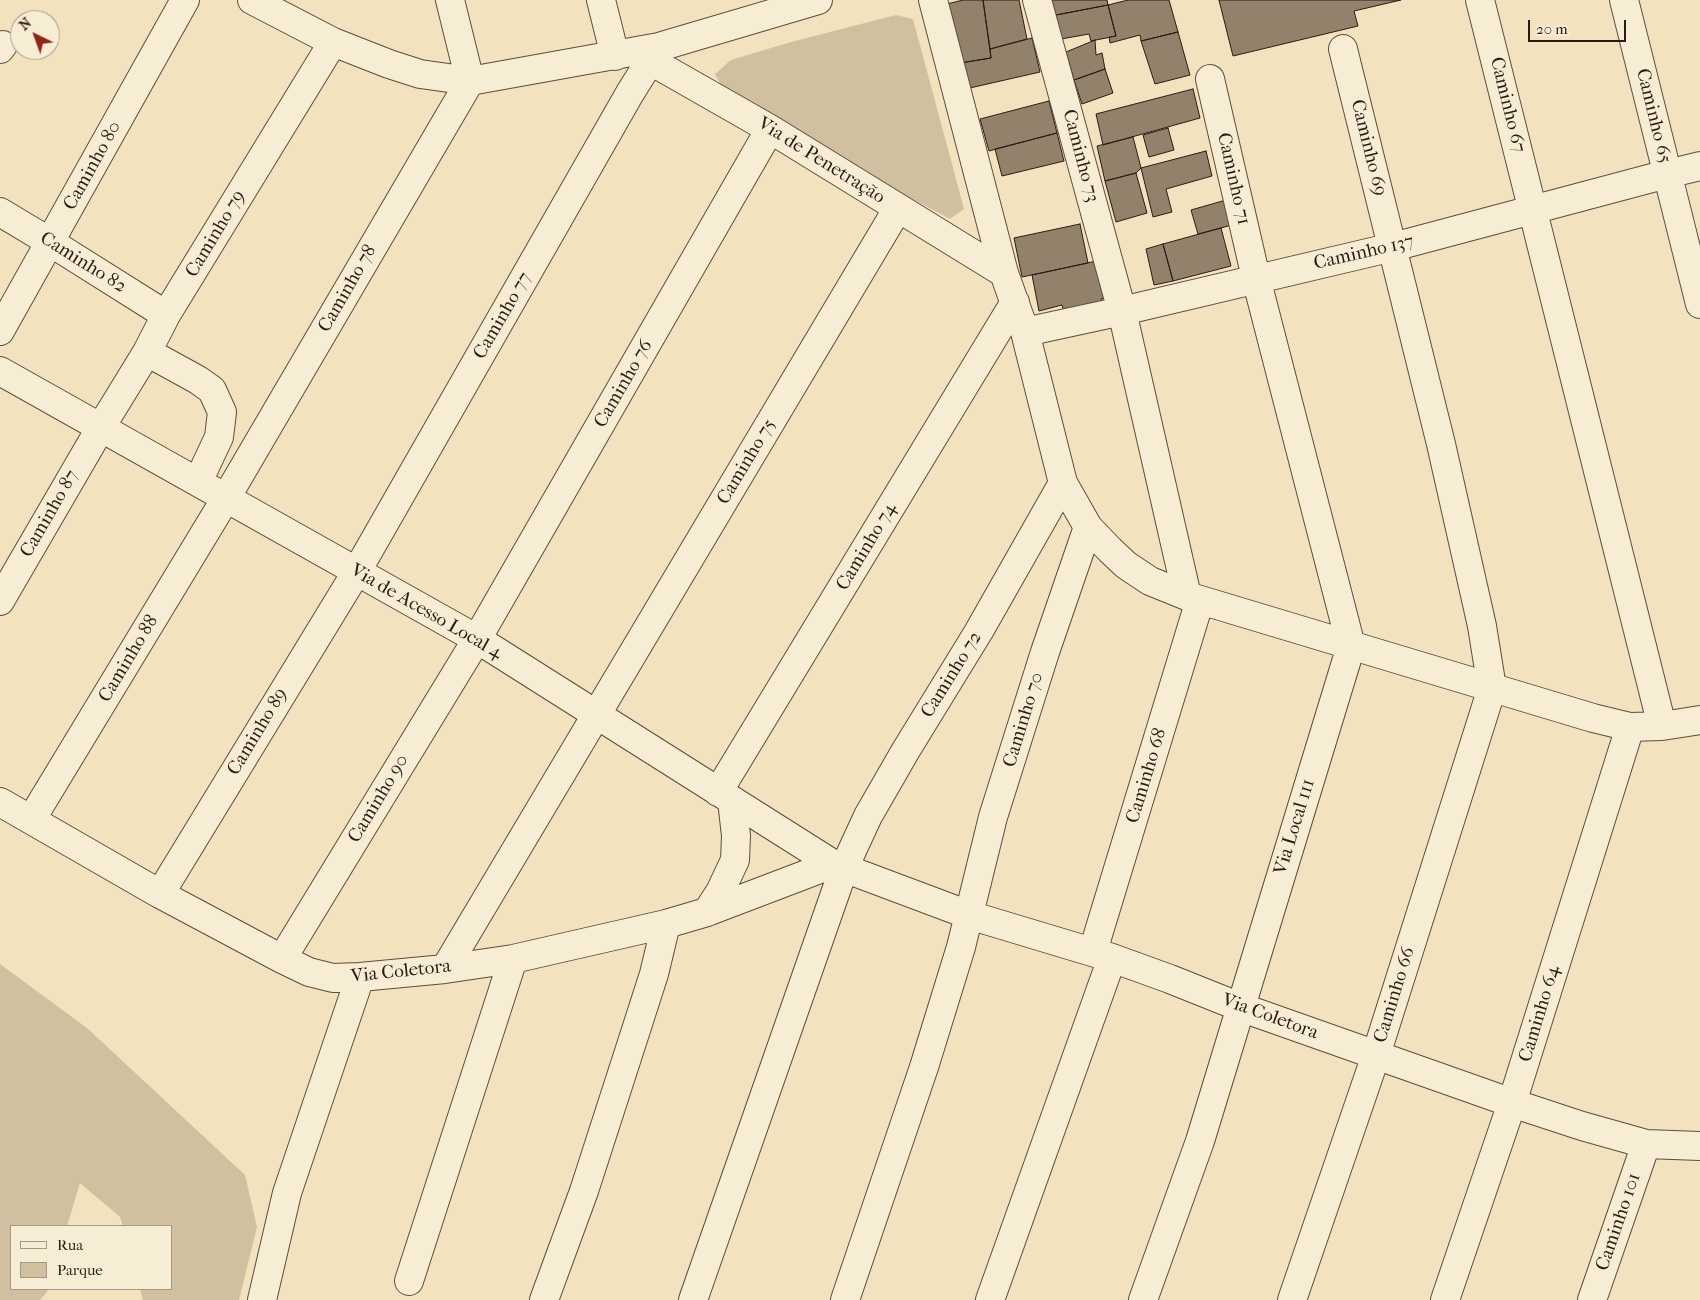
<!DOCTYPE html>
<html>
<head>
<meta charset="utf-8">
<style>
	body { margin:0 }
	#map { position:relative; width:1700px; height:1300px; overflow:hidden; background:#f2e2bd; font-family:"IM FELL French Canon",serif }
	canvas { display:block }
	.legend { position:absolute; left:10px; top:1225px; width:162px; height:65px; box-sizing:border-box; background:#f7ecd4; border:1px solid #a59888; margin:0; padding:6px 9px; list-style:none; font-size:15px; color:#2a1b15 }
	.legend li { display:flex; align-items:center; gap:10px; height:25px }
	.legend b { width:25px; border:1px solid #a59888 }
	.north { position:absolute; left:10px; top:10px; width:50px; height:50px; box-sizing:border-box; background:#f7ecd4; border:1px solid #a59888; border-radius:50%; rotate:318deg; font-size:14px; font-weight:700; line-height:20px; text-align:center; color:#2a1b15 }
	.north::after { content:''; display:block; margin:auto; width:18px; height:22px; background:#8f2418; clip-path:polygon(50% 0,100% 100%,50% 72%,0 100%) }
	.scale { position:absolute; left:1528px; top:20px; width:98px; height:22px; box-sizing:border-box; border:2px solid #2a1b15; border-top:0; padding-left:6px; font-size:15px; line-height:18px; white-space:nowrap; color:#2a1b15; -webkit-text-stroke:4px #f7ecd4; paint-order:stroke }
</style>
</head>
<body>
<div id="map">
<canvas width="1700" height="1300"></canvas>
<ul class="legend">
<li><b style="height:6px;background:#f7ecd4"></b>Rua</li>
<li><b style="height:14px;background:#d0c0a0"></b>Parque</li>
</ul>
<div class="north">N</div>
<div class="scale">20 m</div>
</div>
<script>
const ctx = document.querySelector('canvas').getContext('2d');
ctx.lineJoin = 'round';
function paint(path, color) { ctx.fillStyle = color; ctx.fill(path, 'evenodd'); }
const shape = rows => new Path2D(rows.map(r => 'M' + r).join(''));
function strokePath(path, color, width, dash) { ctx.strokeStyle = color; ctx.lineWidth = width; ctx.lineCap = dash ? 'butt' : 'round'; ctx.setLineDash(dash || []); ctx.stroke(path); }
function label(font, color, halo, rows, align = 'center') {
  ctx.font = font + ' "IM FELL French Canon",serif'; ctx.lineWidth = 5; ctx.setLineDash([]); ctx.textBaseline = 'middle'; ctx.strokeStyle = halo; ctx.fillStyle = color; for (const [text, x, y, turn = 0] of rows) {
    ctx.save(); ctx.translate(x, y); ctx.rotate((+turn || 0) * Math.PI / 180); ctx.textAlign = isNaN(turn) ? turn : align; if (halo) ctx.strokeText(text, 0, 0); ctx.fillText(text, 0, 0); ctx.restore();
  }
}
const green = shape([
	[896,15,913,19,964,209,950,219,890,187,722,87,715,74,731,60,791,42],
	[0,964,87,1028,245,1175,257,1227,239,1300,143,1300,140,1289,171,1289,171,1226,123,1226,120,1217,80,1183,67,1226,11,1226,11,1289,48,1289,47,1292,40,1300,0,1300]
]);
const building = shape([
	[963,0,983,0,991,58,954,64,939,6,963,0],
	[983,0,1019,0,1027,39,990,49,983,0],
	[1050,0,1107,0,1108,5,1056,15,1054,16,1050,0],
	[1128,0,1169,0,1178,32,1141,41,1140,35,1110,43,1109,37,1116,36,1108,5,1128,0],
	[1219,0,1401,0,1354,11,1358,26,1233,56,1219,0],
	[1108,5,1116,36,1091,41,1089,34,1061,39,1056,15,1108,5],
	[1178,32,1190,75,1155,84,1141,41,1178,32],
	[1032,38,1040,72,961,90,954,64,991,58,990,49,1032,38],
	[1095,40,1096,55,1102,53,1105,69,1074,80,1066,52,1095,40],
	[1105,69,1113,93,1082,104,1074,80,1105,69],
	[1193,89,1200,118,1103,145,1096,114,1193,89],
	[1049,101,1057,133,989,151,980,119,1049,101],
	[1168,128,1174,150,1149,157,1143,135,1168,128],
	[1057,133,1064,161,1002,176,995,149,1057,133],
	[1133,137,1141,168,1136,173,1105,181,1097,146,1133,137],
	[1206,151,1212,176,1166,189,1172,212,1153,217,1141,168,1206,151],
	[1136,173,1147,213,1116,222,1105,181,1136,173],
	[1226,200,1232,225,1198,234,1191,210,1226,200],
	[1080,224,1088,263,1022,277,1014,238,1080,224],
	[1221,228,1231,266,1173,281,1163,244,1221,228],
	[1163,244,1173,281,1154,285,1146,249,1163,244],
	[1101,260,1109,297,1101,299,1103,305,1064,313,1062,305,1039,311,1032,275,1101,260]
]);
const minor = shape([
	[252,0,333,42,389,64,420,74,470,81,659,47,818,0],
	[601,0,615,56],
	[933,0,1004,273,1025,332,1063,483,1088,527,1110,550,1126,565,1150,581,1187,596,1593,718,1630,727,1662,726,1700,720],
	[1037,0,1122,311,1187,596],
	[1480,0,1662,726],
	[1624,0,1700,304],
	[0,49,3,45],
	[635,52,770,129,1004,273],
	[0,212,50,242,166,315],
	[0,331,185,0],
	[1025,332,1122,311,1393,247,1667,174,1700,166],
	[147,352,198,380,212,390,222,412,219,437,204,469,196,481],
	[0,371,477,639,833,864,969,915,1112,958,1170,979,1240,1007,1512,1103,1582,1126,1646,1144,1700,1146],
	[0,601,101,427,147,352,166,315,333,42],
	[718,792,1015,302],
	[0,802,160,894,282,959,309,972,333,978,360,977,445,969,513,959,666,924,707,912,833,864],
	[31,820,226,498,470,81,450,0],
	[160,894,357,571,630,93,650,61],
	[707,912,720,892,735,860,736,836,732,800],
	[1093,951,1200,600],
	[282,959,477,639,770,129],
	[445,969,898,208],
	[409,1281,513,959],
	[262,1300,287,1193,360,977],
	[544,1300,584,1191,626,1061,654,974,666,924],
	[693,1300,844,868,868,816,906,750,979,631,1063,483],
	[845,1300,924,1067,961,947,993,817,1045,652,1088,527],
	[990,1300,1112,958],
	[1143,1300,1200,1141,1351,646,1256,278,1210,79],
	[1292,1300,1376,1055,1492,688,1482,626,1441,444,1343,49],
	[1445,1300,1512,1103,1630,727],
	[1592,1300,1646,1144]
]);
const streetNames = [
	["Caminho 67",1507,105,76],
	["Caminho 65",1653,116,76],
	["Caminho 69",1368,148,76],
	["Caminho 73",1080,156,75],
	["Via de Penetração",821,161,32],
	["Caminho 80",93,166,-61],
	["Caminho 71",1233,179,77],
	["Caminho 79",216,234,-59],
	["Caminho 137",1364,253,-13],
	["Caminho 82",83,263,32],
	["Caminho 78",348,289,-60],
	["Caminho 77",503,316,-60],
	["Caminho 76",624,384,-60],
	["Caminho 75",747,462,-59],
	["Caminho 87",50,514,-60],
	["Caminho 74",867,547,-59],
	["Via de Acesso Local 4",426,612,30],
	["Caminho 88",129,659,-59],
	["Caminho 72",952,675,-58],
	["Caminho 70",1024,720,-73],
	["Caminho 89",258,732,-59],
	["Caminho 68",1147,776,-73],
	["Caminho 90",379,799,-59],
	["Via Local 111",1295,827,-73],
	["Via Coletora",401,972,-6],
	["Caminho 66",1395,995,-73],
	["Caminho 64",1540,1014,-73],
	["Via Coletora",1270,1017,20],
	["Caminho 101",1619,1222,-71]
];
paint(green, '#d0c0a0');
paint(building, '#92826c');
strokePath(building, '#2a1b15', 1);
strokePath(minor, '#5c4d3f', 30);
strokePath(minor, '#f7ecd4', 28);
label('19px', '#2a1b15', '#f7ecd4', streetNames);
</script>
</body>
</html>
